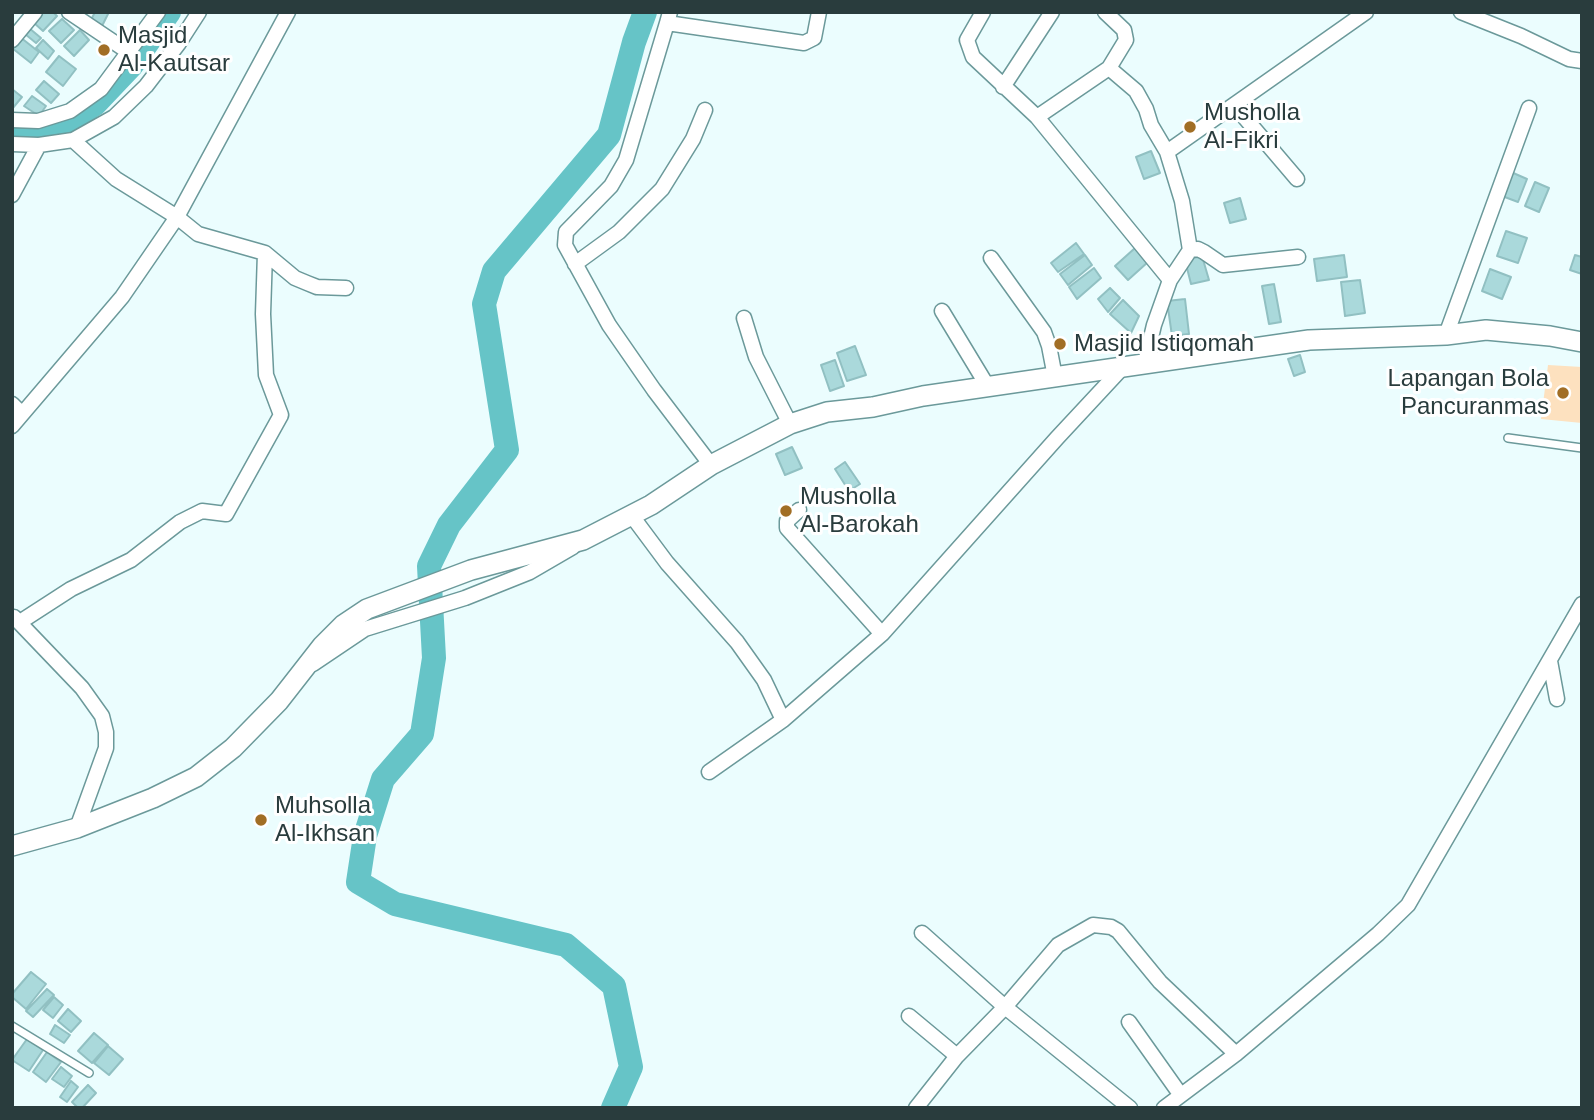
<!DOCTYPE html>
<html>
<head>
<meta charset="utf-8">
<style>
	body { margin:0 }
	#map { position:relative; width:1594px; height:1120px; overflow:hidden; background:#ebfdfe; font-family:Arial,sans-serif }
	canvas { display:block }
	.frame { position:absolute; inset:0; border:14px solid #293c3d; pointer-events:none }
</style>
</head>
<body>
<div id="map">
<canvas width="1594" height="1120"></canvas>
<div class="frame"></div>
</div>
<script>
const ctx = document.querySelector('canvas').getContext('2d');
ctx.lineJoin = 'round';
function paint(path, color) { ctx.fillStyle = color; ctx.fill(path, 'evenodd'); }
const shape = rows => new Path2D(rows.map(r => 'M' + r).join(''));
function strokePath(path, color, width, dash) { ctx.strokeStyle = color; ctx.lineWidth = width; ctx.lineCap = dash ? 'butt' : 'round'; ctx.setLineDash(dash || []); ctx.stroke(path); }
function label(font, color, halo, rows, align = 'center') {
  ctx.font = font + ' Arial,sans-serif'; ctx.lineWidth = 6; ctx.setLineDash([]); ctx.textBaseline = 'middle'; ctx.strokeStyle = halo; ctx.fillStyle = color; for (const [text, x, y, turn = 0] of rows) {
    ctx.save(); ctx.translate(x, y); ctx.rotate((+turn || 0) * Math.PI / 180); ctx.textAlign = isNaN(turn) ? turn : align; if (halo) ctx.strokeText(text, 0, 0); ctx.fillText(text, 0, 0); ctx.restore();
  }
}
const green = shape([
	[1548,365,1582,367,1582,423,1541,419]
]);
const river = shape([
	[12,135,47,136,95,104,131,66,169,12],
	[613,1108,631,1067,614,986,566,945,395,904,358,882,365,836,383,779,422,734,434,658,429,566,449,525,507,450,484,304,494,271,609,135,634,42,645,12]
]);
const building = shape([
	[42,12,53,12,57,16,43,31,33,22,42,12],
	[95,12,109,12,102,26,91,20,95,12],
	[62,19,74,30,61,43,49,31,62,19],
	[29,28,41,38,36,43,25,34,29,28],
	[80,30,89,40,74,56,64,46,80,30],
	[20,37,39,52,31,63,12,48,20,37],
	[43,40,54,51,48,59,36,48,43,40],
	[59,56,76,69,63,86,46,72,59,56],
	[44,81,59,94,51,103,36,90,44,81],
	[12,89,22,97,12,109,12,89],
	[32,96,46,106,39,116,24,106,32,96],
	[1151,151,1160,173,1144,179,1136,157,1151,151],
	[1511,172,1527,179,1518,202,1502,196,1511,172],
	[1535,182,1549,188,1539,212,1525,206,1535,182],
	[1240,198,1246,219,1230,223,1224,203,1240,198],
	[1506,231,1527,238,1518,263,1497,256,1506,231],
	[1076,243,1084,254,1058,272,1051,263,1076,243],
	[1135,248,1148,262,1128,280,1115,266,1135,248],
	[1085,255,1092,265,1068,285,1060,274,1085,255],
	[1344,255,1347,277,1317,281,1314,259,1344,255],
	[1575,255,1582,257,1582,274,1570,270,1575,255],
	[1202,256,1209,280,1191,284,1185,260,1202,256],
	[1094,268,1101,278,1077,299,1069,287,1094,268],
	[1490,269,1511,277,1502,299,1482,291,1490,269],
	[1360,280,1365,313,1345,316,1341,282,1360,280],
	[1274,284,1281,322,1269,324,1262,286,1274,284],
	[1110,288,1120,298,1108,312,1098,299,1110,288],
	[1185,299,1189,334,1172,336,1167,301,1185,299],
	[1123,300,1139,316,1131,333,1110,314,1123,300],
	[855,346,866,375,847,381,837,353,855,346],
	[1300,355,1305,372,1294,376,1288,359,1300,355],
	[835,360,844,386,830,391,821,365,835,360],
	[792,447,802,468,785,475,776,454,792,447],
	[845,462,860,484,849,491,835,469,845,462],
	[31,972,46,984,26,1009,12,997,12,994,31,972],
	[47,989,54,995,33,1017,26,1011,47,989],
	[54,997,63,1005,53,1018,43,1010,54,997],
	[68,1009,81,1021,71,1032,58,1021,68,1009],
	[55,1025,70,1035,64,1043,50,1034,55,1025],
	[94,1033,108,1045,92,1063,78,1051,94,1033],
	[27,1039,43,1050,29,1071,12,1060,27,1039],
	[108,1046,123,1059,109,1075,94,1063,108,1046],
	[47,1052,61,1062,46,1082,33,1072,47,1052],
	[61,1067,72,1076,64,1087,52,1079,61,1067],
	[71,1081,78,1087,67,1102,60,1097,71,1081],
	[88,1085,96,1093,82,1108,78,1108,72,1102,88,1085]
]);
const lane = shape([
	[1508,438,1582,448],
	[12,1026,89,1073]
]);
const street = shape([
	[69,12,130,53],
	[670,12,667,23,804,43,814,38,819,12],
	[983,12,967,40,973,57,1037,117,1170,280],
	[1105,12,1124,30,1126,40,1109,68,1136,91,1146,109,1151,125,1167,152],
	[1461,12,1521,36,1569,59,1582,61],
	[667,23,626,160,611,186,566,232,565,245,609,325,654,390,711,465],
	[12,40,35,12],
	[1003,87,1052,12],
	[1234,105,1297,179],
	[1037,117,1109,68],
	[12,120,38,121,70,111,101,89,158,12],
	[73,140,114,117,146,86,179,43,199,12],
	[12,144,39,145,73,140,116,179,177,217,198,234,265,253,295,278,307,283,317,287,346,288],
	[12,195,39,145],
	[1190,250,1198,249,1204,252,1223,265,1298,257],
	[991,258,1044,332,1049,346,1055,377],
	[575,264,619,232,662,189,693,139,705,110],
	[942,311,988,387],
	[744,318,756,357,790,424],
	[1446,335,1529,108],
	[1145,363,1154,325,1170,280,1190,250,1182,201,1167,152,1366,12],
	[12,404,22,414],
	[12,426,122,297,177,217,288,12],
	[799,510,787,521,787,528,882,634],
	[632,516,667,563,737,642,764,680,783,720],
	[14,617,82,688,102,716,106,732,106,748,77,828],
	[20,622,71,589,131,560,180,522,202,511,226,514,281,415,266,375,263,314,265,253],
	[1550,661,1557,699],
	[313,664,365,629,465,598,530,572,573,547],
	[709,772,783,720,882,634,1057,438,1124,366],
	[922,933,1005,1007,1058,945,1093,925,1111,927,1118,931,1160,982,1236,1054],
	[909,1016,957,1056,1005,1007,1130,1108],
	[1129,1022,1180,1094],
	[916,1108,957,1056],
	[1164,1108,1236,1054,1378,934,1408,905,1582,604]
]);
const secondary = shape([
	[12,846,77,828,153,798,196,777,233,748,279,701,322,646,343,625,367,609,471,570,583,540,651,505,711,465,790,424,827,412,873,407,923,396,1309,340,1446,335,1486,330,1550,336,1582,342]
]);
const markers = [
	[104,50,7,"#a16e25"],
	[1190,127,7,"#a16e25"],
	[1060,344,7,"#a16e25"],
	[1563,393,7,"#a16e25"],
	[786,511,7,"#a16e25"],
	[261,820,7,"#a16e25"]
];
const poiNames = [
	["Masjid",118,36],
	["Al-Kautsar",118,64],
	["Musholla",1204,113],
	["Al-Fikri",1204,141],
	["Masjid Istiqomah",1074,344],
	["Lapangan Bola",1549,379,"right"],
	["Pancuranmas",1549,407,"right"],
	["Musholla",800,497],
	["Al-Barokah",800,525],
	["Muhsolla",275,806],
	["Al-Ikhsan",275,834]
];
paint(green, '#fde1bf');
strokePath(river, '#66c4c7', 24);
paint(building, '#aad9db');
strokePath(building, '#91c0c2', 2);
strokePath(lane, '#6b999a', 10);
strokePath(street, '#6b999a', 17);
strokePath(secondary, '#6b999a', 22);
strokePath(lane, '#fff', 7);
strokePath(street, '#fff', 14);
strokePath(secondary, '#fff', 19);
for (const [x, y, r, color] of markers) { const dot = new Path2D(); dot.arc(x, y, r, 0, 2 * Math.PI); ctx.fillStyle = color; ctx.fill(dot); strokePath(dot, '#fff', 2.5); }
label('24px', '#293c3d', '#fff', poiNames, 'left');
</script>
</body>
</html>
